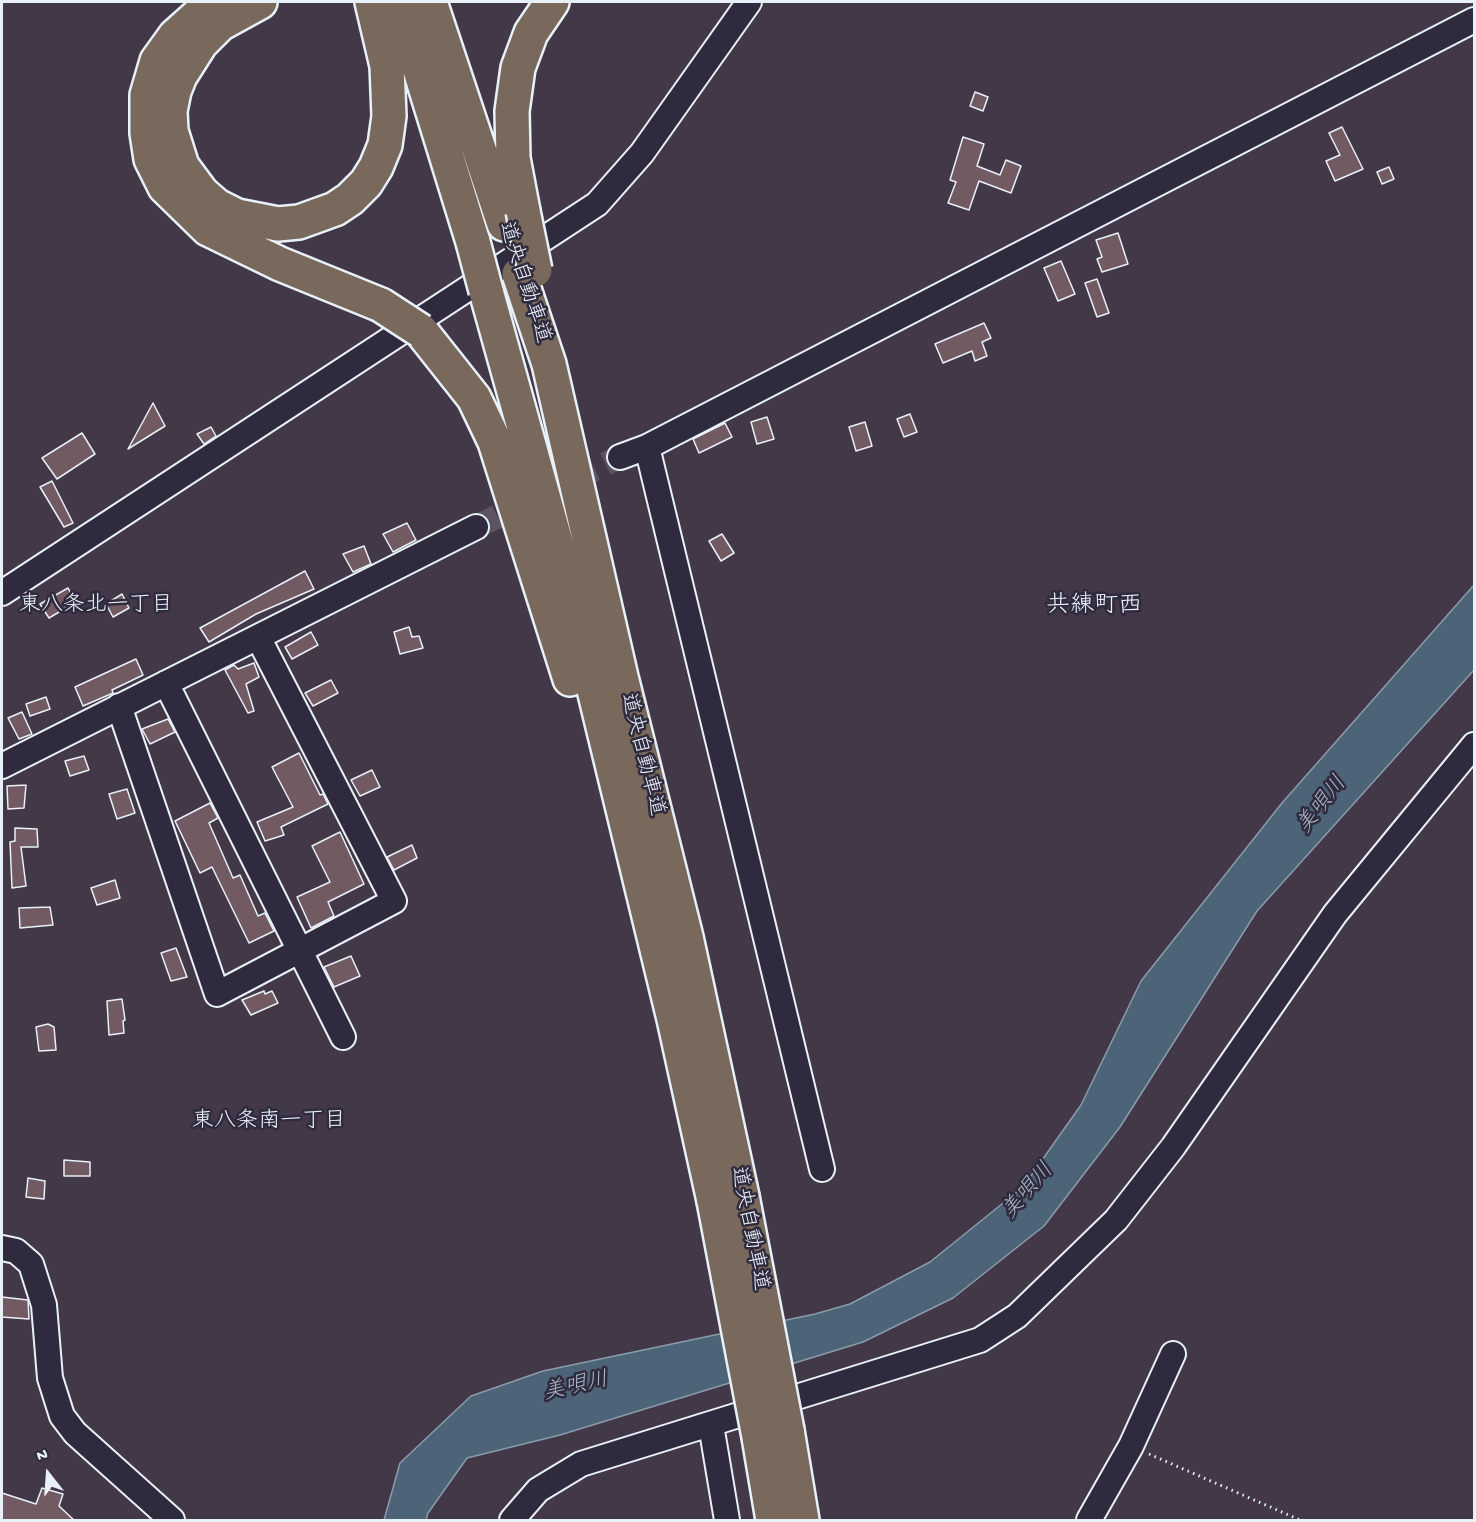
<!DOCTYPE html>
<html>
<head>
<meta charset="utf-8">
<style>
	body { margin:0 }
	#map { position:relative; width:1476px; height:1522px; overflow:hidden; background:#433848; font-family:"Gochi Hand",sans-serif }
	canvas { display:block }
	.frame { position:absolute; inset:0; border:3px solid #e8f1f8; pointer-events:none }
	.north { position:absolute; left:18px; top:1444px; width:60px; height:60px; -webkit-text-stroke:4px #2f2a3d; paint-order:stroke; rotate:343deg; font-size:16px; font-weight:700; line-height:24px; text-align:center; color:#e8f1f8 }
	.north::after { content:''; display:block; margin:auto; width:21px; height:27px; background:#e8f1f8; clip-path:polygon(50% 0,100% 100%,50% 72%,0 100%) }
</style>
</head>
<body>
<div id="map">
<canvas width="1476" height="1522"></canvas>
<div class="frame"></div>
<div class="north">N</div>
</div>
<script>
const ctx = document.querySelector('canvas').getContext('2d');
ctx.lineJoin = 'round';
function paint(path, color) { ctx.fillStyle = color; ctx.fill(path, 'evenodd'); }
const shape = rows => new Path2D(rows.map(r => 'M' + r).join(''));
function strokePath(path, color, width, dash) { ctx.strokeStyle = color; ctx.lineWidth = width; ctx.lineCap = dash ? 'butt' : 'round'; ctx.setLineDash(dash || []); ctx.stroke(path); }
function label(font, color, halo, rows, align = 'center') {
  ctx.font = font + ' "Gochi Hand","Klee One",sans-serif'; ctx.lineWidth = 5; ctx.setLineDash([]); ctx.textBaseline = 'middle'; ctx.strokeStyle = halo; ctx.fillStyle = color; for (const [text, x, y, turn = 0] of rows) {
    ctx.save(); ctx.translate(x, y); ctx.rotate((+turn || 0) * Math.PI / 180); ctx.textAlign = isNaN(turn) ? turn : align; if (halo) ctx.strokeText(text, 0, 0); ctx.fillText(text, 0, 0); ctx.restore();
  }
}
const water = shape([
	[1474,585,1474,670,1257,911,1120,1127,1044,1226,953,1298,863,1342,560,1435,467,1458,428,1513,426,1520,384,1520,400,1463,471,1396,543,1371,815,1314,850,1304,930,1262,1023,1187,1081,1105,1141,981,1282,803,1474,585]
]);
const building = shape([
	[975,92,988,97,983,111,970,106,975,92],
	[1342,127,1363,169,1335,181,1326,161,1340,155,1329,133,1342,127],
	[963,137,984,144,977,166,1000,175,1006,160,1021,166,1011,193,979,181,969,210,948,203,956,182,950,180,963,137],
	[1389,167,1394,179,1382,184,1377,172,1389,167],
	[1118,233,1128,264,1102,272,1097,259,1102,257,1096,240,1118,233],
	[1061,261,1075,294,1058,301,1044,268,1061,261],
	[1097,279,1109,313,1097,317,1085,283,1097,279],
	[984,323,991,338,982,342,987,356,975,361,972,351,943,363,935,344,984,323],
	[153,403,165,426,128,449,153,403],
	[910,414,917,432,904,437,897,419,910,414],
	[767,417,774,439,757,444,751,422,767,417],
	[865,422,872,446,856,451,849,427,865,422],
	[725,423,732,437,699,453,693,439,725,423],
	[211,427,216,436,204,444,197,434,211,427],
	[82,433,95,454,57,479,42,458,82,433],
	[52,481,73,523,64,527,40,487,52,481],
	[407,523,416,540,393,552,383,534,407,523],
	[722,534,734,553,721,561,709,541,722,534],
	[364,546,371,564,353,572,343,554,364,546],
	[305,571,314,589,256,614,209,642,200,628,305,571],
	[68,588,76,602,49,618,40,604,68,588],
	[122,594,129,608,113,617,106,604,122,594],
	[409,627,412,637,419,636,423,648,400,654,394,632,409,627],
	[311,632,318,645,292,659,285,647,311,632],
	[136,659,143,675,112,690,113,693,83,706,75,687,136,659],
	[254,663,259,677,246,684,254,711,248,713,225,670,234,665,238,669,254,663],
	[331,680,338,693,313,706,305,693,331,680],
	[46,697,50,709,30,716,26,704,46,697],
	[22,712,32,734,19,739,8,718,22,712],
	[168,719,175,732,150,744,142,729,168,719],
	[299,753,320,795,323,794,328,804,281,827,284,835,265,841,257,822,293,807,272,767,299,753],
	[84,756,89,770,70,776,65,761,84,756],
	[372,770,380,787,360,796,351,780,372,770],
	[26,785,24,808,8,809,7,786,26,785],
	[127,789,135,813,117,819,109,794,127,789],
	[210,803,218,818,209,823,233,878,240,875,258,916,265,913,274,931,249,943,212,867,200,873,175,821,210,803],
	[15,828,37,829,38,847,21,847,26,886,12,888,10,842,15,841,15,828],
	[340,832,364,884,328,902,334,916,311,928,297,897,330,882,312,846,340,832],
	[412,845,417,858,394,870,387,857,412,845],
	[115,880,120,898,97,905,91,888,115,880],
	[50,907,53,925,20,928,19,908,50,907],
	[176,948,187,977,171,981,161,953,176,948],
	[351,956,360,976,334,987,324,967,351,956],
	[264,991,265,994,272,991,278,1003,251,1015,242,1000,264,991],
	[122,999,125,1020,123,1021,124,1033,109,1035,107,1001,122,999],
	[48,1024,54,1027,56,1050,39,1051,36,1027,48,1024],
	[64,1160,90,1162,90,1176,64,1176,64,1160],
	[28,1178,45,1181,44,1199,26,1197,28,1178],
	[2,1297,28,1300,29,1319,2,1317,2,1297],
	[42,1488,63,1494,59,1506,75,1521,2,1521,2,1493,36,1504,42,1488]
]);
const minorTunnel = shape([
	[476,527,620,457]
]);
const path = shape([
	[1149,1454,1300,1520]
]);
const minor = shape([
	[647,447,822,1169],
	[620,457,647,447,1474,20],
	[2,593,597,204,642,153,749,2],
	[166,683,343,1037],
	[119,706,217,994,394,901,258,637],
	[2,766,476,527],
	[2,1248,16,1251,31,1264,44,1305,50,1378,62,1416,75,1433,172,1520],
	[711,1425,727,1520],
	[512,1520,538,1490,581,1464,980,1340,1017,1316,1116,1220,1173,1147,1335,914,1474,745],
	[1089,1520,1131,1446,1173,1354]
]);
const highway = shape([
	[213,2,175,36,157,61,147,95,147,133,151,159,165,187,208,229,280,264,381,305],
	[260,2,220,24,201,43,180,76,174,91,170,111,171,131,182,166,202,193,217,206,237,216,278,224,299,222,335,209,350,199,366,183,376,167,385,145,389,116,387,66,372,2],
	[399,2,473,242],
	[430,2,504,224],
	[523,211,513,158,512,111,518,68,531,33,552,2],
	[519,274,549,364,621,677,686,937,742,1196],
	[486,291,574,607,674,1019,714,1201],
	[421,331,474,398,495,442,570,679],
	[787,1430,802,1520],
	[759,1437,773,1520]
]);
const highwayBridge = shape([
	[523,211,535,270],
	[473,242,486,291],
	[381,305,421,331],
	[742,1196,787,1430],
	[714,1201,759,1437]
]);
const streetNames = [
	["道央自動車道",523,283,72],
	["道央自動車道",641,755,76],
	["道央自動車道",748,1229,79]
];
const neighbourhoodNames = [
	["東八条北一丁目",96,607],
	["東八条南一丁目",269,1123]
];
const waterNames = [
	["美唄川",1323,806,-52],
	["美唄川",1029,1192,-49],
	["美唄川",576,1388,-12]
];
const quarterNames = [
	["共練町西",1094,607]
];
paint(water, '#4d6378');
strokePath(water, '#8b9cab', 1.5);
paint(building, '#725a63');
strokePath(building, '#e8f1f8', 1.5);
strokePath(minorTunnel, '#5c5462', 24, [24, 12]);
strokePath(minor, '#e8f1f8', 28);
strokePath(highway, '#e8f1f8', 38);
strokePath(path, '#e8f1f8', 3, [1.5, 4.5]);
strokePath(minor, '#2f2a3d', 24);
strokePath(highway, '#78695c', 33);
strokePath(highwayBridge, '#e8f1f8', 38, []);
strokePath(highwayBridge, '#78695c', 33);
label('21px', '#e8f1f8', '#2f2a3d', streetNames);
label('22px', '#e8f1f8', '#2f2a3d', neighbourhoodNames);
label('italic 22px', '#aab8c5', '#2f2a3d', waterNames);
label('24px', '#e8f1f8', '#2f2a3d', quarterNames);
</script>
</body>
</html>
